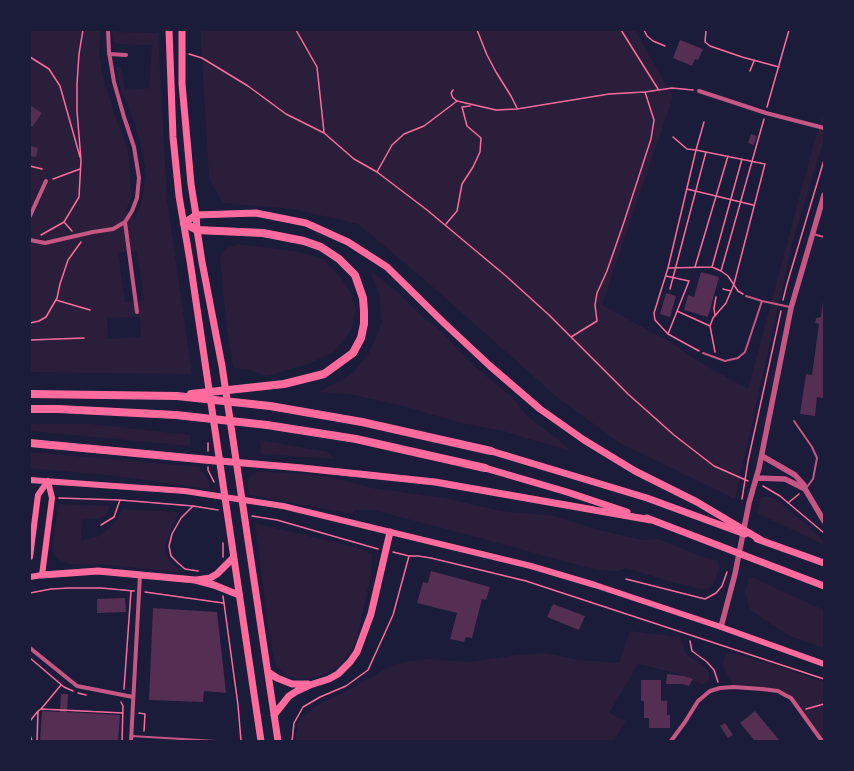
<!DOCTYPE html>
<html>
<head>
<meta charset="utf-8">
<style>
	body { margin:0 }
	#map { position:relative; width:854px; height:771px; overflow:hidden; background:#1b1b3a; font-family:Karla,sans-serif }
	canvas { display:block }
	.frame { position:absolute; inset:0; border:31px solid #1b1b3a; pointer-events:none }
</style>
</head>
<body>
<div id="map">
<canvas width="854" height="771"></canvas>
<div class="frame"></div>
</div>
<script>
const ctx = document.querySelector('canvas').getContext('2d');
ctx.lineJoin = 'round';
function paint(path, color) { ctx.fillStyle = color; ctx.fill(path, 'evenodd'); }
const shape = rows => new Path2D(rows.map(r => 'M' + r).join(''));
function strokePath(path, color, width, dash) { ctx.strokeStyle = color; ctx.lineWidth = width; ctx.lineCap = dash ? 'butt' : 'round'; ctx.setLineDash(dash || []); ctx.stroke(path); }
const green = shape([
	[30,30,101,30,99,49,102,74,117,122,127,147,130,168,131,197,126,211,135,220,142,200,146,174,142,147,128,104,121,91,116,67,121,67,125,90,149,88,152,45,117,44,113,41,112,30,118,30,118,32,158,33,167,199,192,374,30,372],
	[137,251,144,300,125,302,118,253],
	[140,317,141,337,108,339,107,318],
	[201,30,635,30,673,97,602,305,670,342,708,367,748,389,816,135,824,113,824,140,793,240,735,499,620,443,558,398,426,281,358,224,293,209,223,203,209,179,201,42],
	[237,244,300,252,323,259,338,274,350,291,356,308,351,330,334,352,308,364,267,376,246,369,233,368,226,323,220,257,225,249],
	[370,270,396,291,417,312,443,333,472,364,513,398,526,415,564,444,570,451,503,431,461,423,403,406,354,395,319,392,353,373,369,353,382,323,379,294],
	[30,424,91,424,190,435,190,446,30,431],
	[260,440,328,452,335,459,261,454],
	[30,452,199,467,209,481,209,489,116,476,30,468],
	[259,471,324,476,343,480,372,488,444,498,501,511,555,516,595,529,643,540,659,539,703,557,718,561,719,568,715,581,710,588,701,589,672,582,626,568,618,571,596,570,484,539,373,510,355,510,353,514,250,495,248,490,248,480,252,475],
	[761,497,771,497,780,502,820,537,824,542,824,545,757,513],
	[59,504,109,506,109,509,106,515,100,518,82,520,81,541,99,536,108,529,115,522,122,509,178,512,165,547,165,554,170,562,182,573,111,565,68,564,60,560,55,555,52,546],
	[255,523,362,549,372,554,371,574,358,634,352,649,343,661,338,667,325,674,312,678,302,679,295,678,286,676,279,669,275,663,268,626],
	[749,576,824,610,824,648,790,636,763,619,750,609,745,593],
	[630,631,680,637,686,654,706,668,709,674,709,680,706,684,701,684,676,673,638,664,609,713,626,721,614,741,296,741,296,736,298,724,302,718,309,712,321,703,343,693,392,665,404,662,428,659,468,662,517,655,546,653,579,660,619,663],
	[727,652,773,664,824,682,824,741,822,741,790,698,778,691,733,687,722,664]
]);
const building = shape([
	[680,40,703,49,698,60,695,59,692,66,673,58],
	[31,106,42,113,32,127,30,126,30,108],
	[751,134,757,136,754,145,748,143],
	[31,146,38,148,36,157,30,156],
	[701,272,719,277,708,317,684,310,688,295,694,297],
	[666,293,676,296,670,317,660,314],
	[823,301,824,398,817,397,815,416,800,414,806,374,812,375,819,324,815,323,816,318,821,317],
	[431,571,490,587,486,600,482,599,472,638,466,637,464,642,450,639,457,613,417,603,423,582,428,583],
	[125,598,126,612,97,613,97,599],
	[553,604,585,616,579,630,547,617],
	[153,608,217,612,226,693,204,691,203,702,149,700],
	[667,674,684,676,693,679,689,686,682,684,666,684],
	[641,680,661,680,661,701,667,701,667,715,670,715,670,728,649,728,649,718,644,718,644,701,641,701],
	[61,694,68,694,67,712,120,715,118,741,40,741,42,711,60,712],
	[755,711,780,741,755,741,740,723],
	[725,723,733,735,728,738,720,726]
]);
const path = shape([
	[296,30,317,67,324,132],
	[477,30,487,55,496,72,511,96,517,108],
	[621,30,658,89],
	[644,30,647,36,653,41,665,46],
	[706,30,705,42,710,46,742,57,779,67],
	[189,54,202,58,248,86,286,114,324,133,354,159,377,172,427,210,506,276,549,315,628,394,674,435,714,466,748,481],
	[30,57,49,69,60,86,80,157],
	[750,71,754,61],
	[453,90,451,93,453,98,457,101,496,110,517,109,609,94,645,92,672,88,693,90],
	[767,107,789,30],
	[673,137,687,149,696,150,704,122],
	[30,166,42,169],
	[377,172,392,145,404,134,424,126,457,101],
	[53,179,80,169],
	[687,189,753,205],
	[64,222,72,231],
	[446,224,457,211,462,184,473,167,480,152,481,138,467,126,462,107,470,106],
	[41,235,64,222,79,197,81,160,77,111,77,84,79,54,83,30],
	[695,267,728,156],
	[712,267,742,159],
	[668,268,696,150,765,164,734,284,726,303,713,318,710,326,715,352],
	[721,271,764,119],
	[666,276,689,281,668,334],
	[670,289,706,152],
	[723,289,731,291],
	[56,300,90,310],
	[783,300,787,284,824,160],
	[677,311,710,326],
	[715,316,714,308,716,297],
	[30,323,39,321,46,317,57,298,60,284,68,260,81,242],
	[571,337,597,321,595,305,597,293,607,271,624,222,651,139,654,120,645,92],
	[30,340,84,338],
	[699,351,668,334,655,320,654,313,668,268,712,267,721,271,728,276,738,291,743,294],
	[208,451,208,443],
	[208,467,208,470,214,482],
	[763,486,780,496,824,533],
	[59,498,120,500,193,506,218,510],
	[742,499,748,461,781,311],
	[788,503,799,494],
	[193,506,181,518,172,534,169,546,171,556,178,563,185,569,198,571],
	[252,516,277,520,378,549],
	[101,525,114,517,120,500],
	[393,552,409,556,418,556,431,558,526,581,824,679],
	[223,557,223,543],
	[626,579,705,599,716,593,722,586,727,572],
	[145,592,223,603],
	[30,593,51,589,69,588,101,588,134,591],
	[223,596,238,705,241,741],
	[690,641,692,651,707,662,714,670,718,682],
	[30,658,64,687,73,691],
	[124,689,131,591],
	[78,693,86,695],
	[121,702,123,706,122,741],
	[41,709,61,685],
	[806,709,824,704],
	[139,713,145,714,144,731],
	[30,721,38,711],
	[30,735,32,741],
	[37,741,38,711,41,709,123,713],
	[292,741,294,723,303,707,320,697,346,686,368,670,393,615,409,556]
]);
const service = shape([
	[813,234,824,237],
	[746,296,762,301],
	[703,353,725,361,738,358,745,352,762,301,790,307],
	[794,421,812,447,817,458,813,479,807,487],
	[131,736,216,741]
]);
const minor = shape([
	[109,54,126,55],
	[699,91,766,113,824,128],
	[30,216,46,181],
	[125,222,137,312],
	[30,240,45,243,93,232,113,229,125,222,132,211,137,198,139,178,134,147,124,117,114,82,109,52,108,30],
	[30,648,77,686,133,697],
	[131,741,140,575],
	[671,741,685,722,698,701,710,691,720,688,733,687,762,689,778,691,785,695,791,698,822,741]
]);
const tertiary = shape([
	[762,456,795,475,804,485,805,489,824,521],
	[756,478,785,479,805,489],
	[721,627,735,574,749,503,759,468,791,308,824,195]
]);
const secondary = shape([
	[30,480,185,491,283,506,531,566,595,585,721,627,824,664],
	[30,557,38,495,48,481],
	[30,577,42,575,52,498,48,481]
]);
const primary = shape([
	[169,30,173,137,179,196,190,261,261,741],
	[182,30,182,84,191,184,196,215,197,230,202,262,222,366,278,741],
	[42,575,98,571,195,580,214,585,239,595],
	[197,580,210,578,217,574,233,558],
	[268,672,277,678,292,684,308,684],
	[274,715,289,696,297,691,310,685,329,679,338,674,350,662,357,652,371,614,390,532]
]);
const trunk = shape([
	[184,223,196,215,256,213,306,223,348,242,387,267,444,323,490,366,540,409,584,440,635,471,697,502,761,540],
	[491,451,647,498,745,534],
	[220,461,302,468,435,482,651,520],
	[485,468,567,492,627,512],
	[647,518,824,586],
	[757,539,824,563]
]);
const motorway = shape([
	[184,223,197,230,263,233,304,241,321,247,339,259,355,275,363,298,364,311,364,324,361,338,353,353,324,374,284,384,191,394],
	[30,394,177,396,270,406,362,422,491,451],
	[30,409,58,409,176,415,267,425,356,439,485,468],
	[30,443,220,461]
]);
paint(green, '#2a1e3b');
paint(building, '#542f53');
strokePath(path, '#ff6b9d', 1.5);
strokePath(service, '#c65784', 2);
strokePath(minor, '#c65784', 4);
strokePath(tertiary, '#c65784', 5.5);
strokePath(secondary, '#ff6b9d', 6);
strokePath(primary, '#ff6b9d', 7);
strokePath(trunk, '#ff6b9d', 7);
strokePath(motorway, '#ff6b9d', 8);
</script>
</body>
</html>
